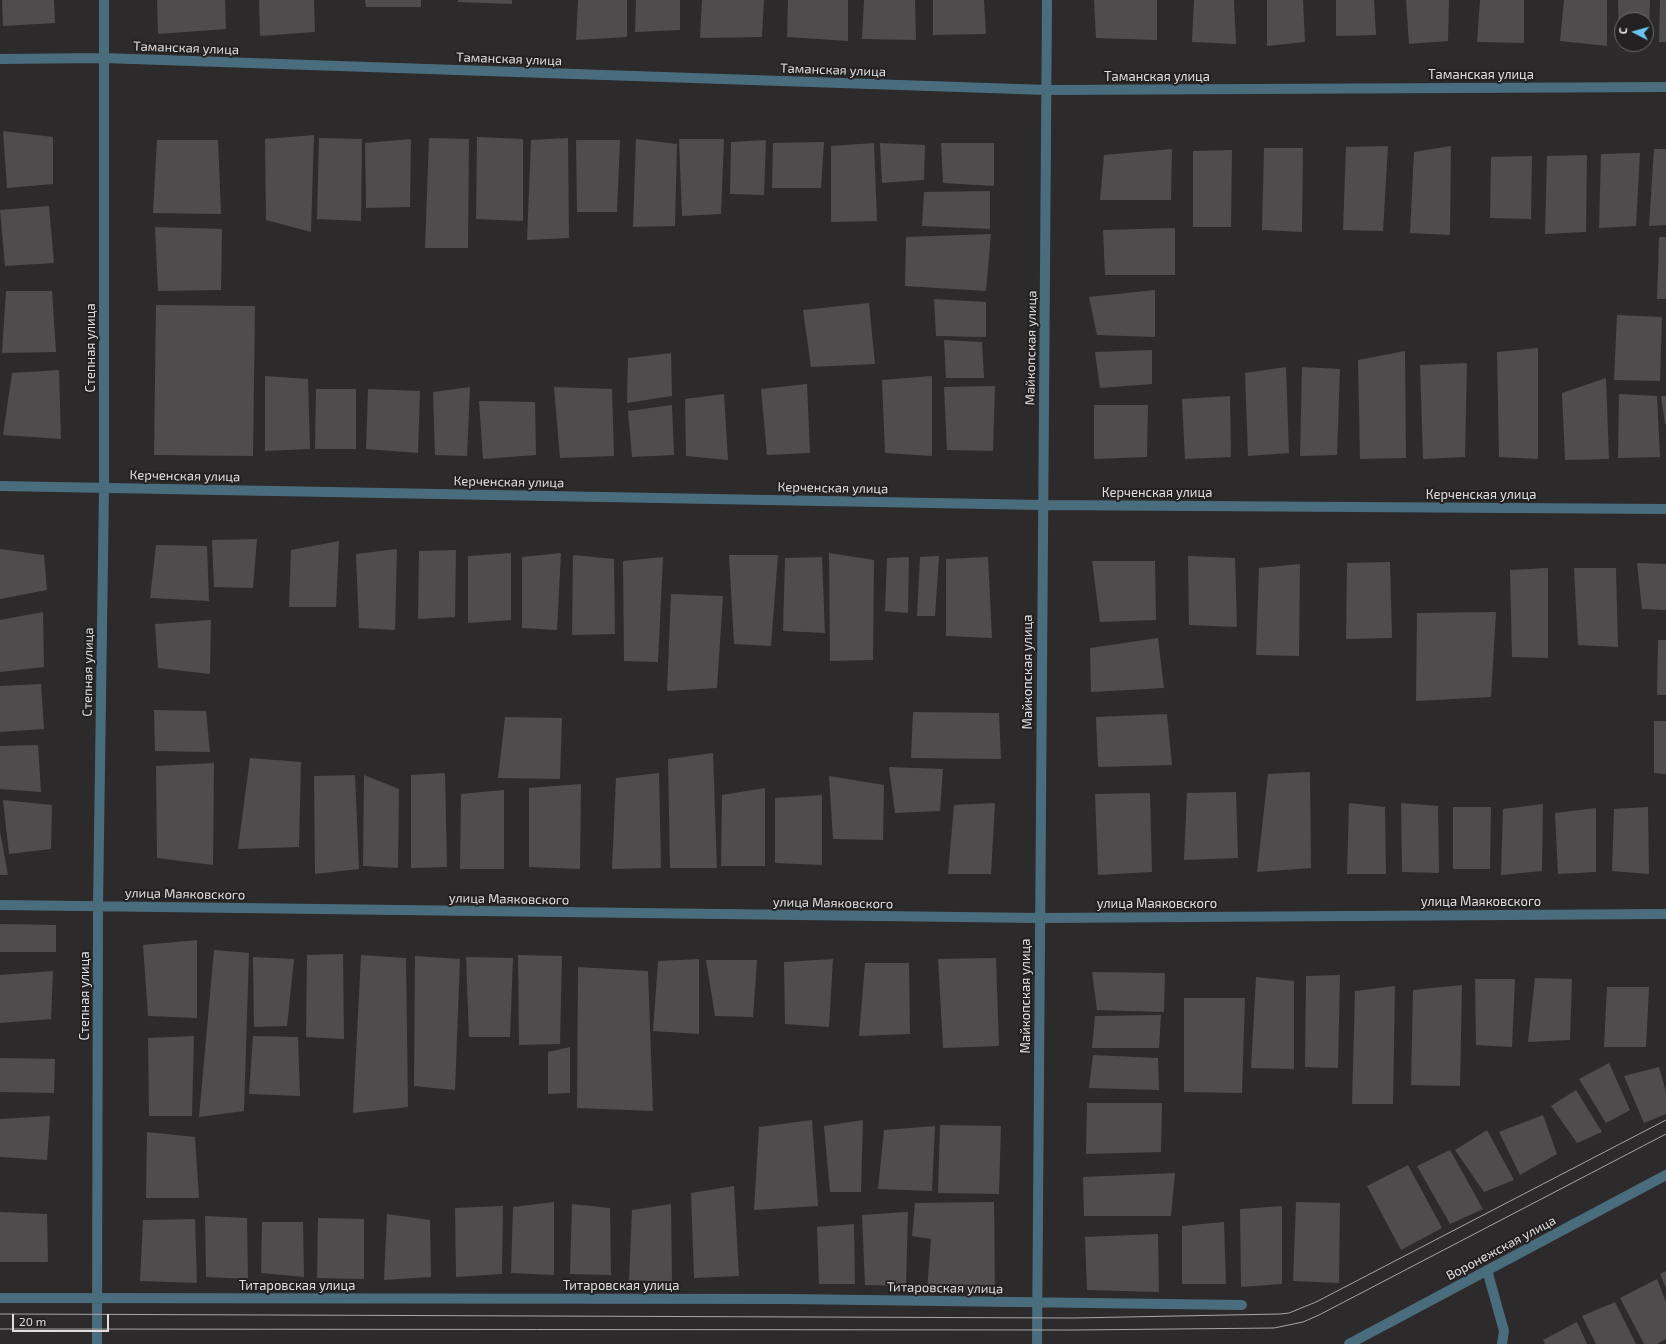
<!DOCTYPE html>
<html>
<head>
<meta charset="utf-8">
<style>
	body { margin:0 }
	#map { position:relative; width:1666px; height:1344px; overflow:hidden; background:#2d2a2b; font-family:"Exo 2",sans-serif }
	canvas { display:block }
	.north { position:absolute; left:1614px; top:12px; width:40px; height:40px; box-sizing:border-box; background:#232021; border:1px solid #6f6c6d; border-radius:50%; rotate:276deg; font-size:11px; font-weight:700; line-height:16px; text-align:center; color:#e0dedf }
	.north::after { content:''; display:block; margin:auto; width:14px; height:18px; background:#68c4f0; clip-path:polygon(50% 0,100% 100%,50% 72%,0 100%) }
	.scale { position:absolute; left:12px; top:1314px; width:97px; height:18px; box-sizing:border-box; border:2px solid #e0dedf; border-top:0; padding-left:5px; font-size:12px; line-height:14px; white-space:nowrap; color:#e0dedf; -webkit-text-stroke:3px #232021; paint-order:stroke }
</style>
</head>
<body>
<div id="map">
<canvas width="1666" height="1344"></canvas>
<div class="north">С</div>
<div class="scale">20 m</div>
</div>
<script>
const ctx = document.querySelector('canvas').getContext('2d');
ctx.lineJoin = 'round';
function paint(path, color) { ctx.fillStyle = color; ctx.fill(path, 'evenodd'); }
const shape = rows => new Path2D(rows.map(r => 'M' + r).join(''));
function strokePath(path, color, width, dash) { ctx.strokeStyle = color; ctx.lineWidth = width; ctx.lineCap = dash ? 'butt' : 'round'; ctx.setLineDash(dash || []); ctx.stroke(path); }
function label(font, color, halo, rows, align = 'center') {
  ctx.font = font + ' "Exo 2",sans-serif'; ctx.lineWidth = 4; ctx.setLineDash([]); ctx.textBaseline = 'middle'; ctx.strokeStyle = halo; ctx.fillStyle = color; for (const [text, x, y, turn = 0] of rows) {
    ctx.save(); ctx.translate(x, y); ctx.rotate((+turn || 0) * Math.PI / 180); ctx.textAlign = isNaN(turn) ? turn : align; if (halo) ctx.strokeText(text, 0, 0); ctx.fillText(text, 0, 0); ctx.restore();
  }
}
const building = shape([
	[2,0,54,0,55,23,3,26],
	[157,0,225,0,226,29,158,34],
	[259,0,314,0,315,32,260,36],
	[365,0,421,0,421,7,366,7],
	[458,0,512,0,512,4,458,2],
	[578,0,627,0,627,37,576,40],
	[636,0,680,0,680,30,635,32],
	[702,0,764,0,762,37,700,38],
	[788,0,848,0,848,41,787,37],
	[864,0,915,0,916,40,862,39],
	[933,0,984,0,986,34,933,35],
	[1094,0,1157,0,1157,40,1096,38],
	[1194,0,1234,0,1236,44,1192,42],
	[1267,0,1303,0,1305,42,1267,46],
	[1336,0,1374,0,1376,35,1336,36],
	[1406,0,1449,0,1448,41,1409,44],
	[1480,0,1524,0,1524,43,1477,42],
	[1564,0,1607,0,1607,46,1560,41],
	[1618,0,1650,0,1649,42,1646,42,1646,20,1622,20,1622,41,1619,41],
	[1660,0,1666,0,1666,42,1659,42],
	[3,131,53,137,53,184,7,188],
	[314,135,311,232,266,220,265,139],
	[477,137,523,139,523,221,476,219],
	[319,138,362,139,361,221,317,219],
	[429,138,469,139,468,248,425,248],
	[568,138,569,238,527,240,531,140],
	[411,139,410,207,366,208,365,143],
	[636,139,677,144,675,226,633,227],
	[679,139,724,139,721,214,682,216],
	[157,140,218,140,221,214,153,213],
	[576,140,620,140,617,212,577,212],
	[766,140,764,195,730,194,731,142],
	[824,142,821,188,772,188,773,143],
	[874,143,877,221,831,222,831,146],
	[880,143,925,145,924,180,882,183],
	[941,143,994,143,994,186,943,183],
	[1388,146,1383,231,1343,230,1346,147],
	[1451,146,1450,235,1410,233,1414,152],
	[1264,148,1303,148,1302,232,1262,230],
	[1172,149,1171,200,1100,200,1104,155],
	[1654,149,1666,149,1666,225,1649,226],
	[1232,150,1231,227,1193,227,1193,151],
	[1640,153,1636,226,1599,228,1601,154],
	[1587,155,1586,232,1545,234,1547,156],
	[1532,156,1531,219,1490,218,1491,157],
	[990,191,990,229,922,226,924,192],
	[49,206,54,263,5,266,0,210],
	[155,227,222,229,221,290,158,291],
	[1175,228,1175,275,1105,275,1103,230],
	[991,234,986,291,905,286,906,237],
	[1659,237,1666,237,1666,299,1657,299],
	[1155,290,1155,337,1097,335,1089,297],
	[6,291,52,291,56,352,2,353],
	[934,299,986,302,986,337,936,336],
	[869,303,875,364,811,367,803,310],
	[156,305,255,306,253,456,154,455],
	[1617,315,1662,317,1660,381,1614,380],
	[944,340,982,342,984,378,946,378],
	[1538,348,1538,459,1499,457,1497,352],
	[1152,350,1152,384,1100,388,1095,352],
	[1405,351,1406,458,1360,459,1358,360],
	[671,353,672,396,627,403,628,358],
	[1467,363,1465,457,1423,459,1420,365],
	[1286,367,1289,453,1248,456,1245,373],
	[1302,367,1340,369,1337,455,1300,456],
	[59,370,61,439,3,435,12,373],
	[265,376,308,379,310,449,265,451],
	[932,376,932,456,885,453,882,380],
	[1606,378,1609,459,1565,460,1562,393],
	[807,384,810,453,767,455,761,389],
	[995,386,993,451,947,450,944,387],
	[470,387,467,456,435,455,433,392],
	[554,387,612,389,614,456,560,458],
	[316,389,356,389,356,449,315,449],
	[368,389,420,391,418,453,366,449],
	[724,394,728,460,686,456,685,399],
	[1619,394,1657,396,1660,457,1618,458],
	[1230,396,1231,457,1185,459,1182,399],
	[1661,396,1666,396,1666,424,1665,424],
	[479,401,535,402,536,455,483,459],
	[672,405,674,455,632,457,628,411],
	[1094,405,1148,405,1147,457,1094,459],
	[257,539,253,588,214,587,212,540],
	[339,541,336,607,289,607,291,550],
	[156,545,207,546,209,601,150,598],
	[0,549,44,555,47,590,0,599],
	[397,549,395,630,359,628,356,554],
	[456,550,455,617,418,619,419,551],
	[511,553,511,620,468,623,468,556],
	[561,553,557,630,522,628,522,557],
	[829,553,874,560,873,660,830,661],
	[573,555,614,559,615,634,572,635],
	[729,555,778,555,771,646,734,644],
	[939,556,935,616,917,616,920,557],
	[1188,556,1235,558,1237,627,1189,625],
	[663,557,658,662,624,661,623,561],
	[822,557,825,633,783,631,785,558],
	[909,557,908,613,885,611,887,558],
	[988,557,992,638,946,636,946,559],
	[1092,561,1155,561,1156,620,1100,622],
	[1390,562,1392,638,1346,639,1347,563],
	[1637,563,1666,564,1666,610,1642,609],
	[1300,564,1299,656,1256,655,1259,568],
	[1548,568,1548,658,1512,657,1510,570],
	[1574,568,1616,568,1618,647,1578,645],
	[671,594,723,596,717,688,667,691],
	[43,612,44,667,0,672,0,620],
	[1496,612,1491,697,1416,701,1417,613],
	[211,620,210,674,158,668,155,624],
	[1158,638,1164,688,1091,692,1090,648],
	[1658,640,1666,640,1666,695,1657,695],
	[41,684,44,729,0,732,0,686],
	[154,710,206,711,210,752,155,751],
	[913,712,999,713,1001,759,911,758],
	[1167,714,1172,765,1098,767,1096,717],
	[505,717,562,718,560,779,498,778],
	[1654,721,1666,721,1666,774,1654,773],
	[38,745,41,792,0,789,0,746],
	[713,753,717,868,670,868,668,759],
	[250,758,301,762,299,847,238,849],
	[214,763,213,865,157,858,156,766],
	[889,767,943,769,940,811,895,813],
	[1310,772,1311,868,1257,872,1268,774],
	[445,773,447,867,411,868,411,775],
	[659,773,661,868,612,869,616,778],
	[355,775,359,869,315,874,314,776],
	[364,775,399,789,398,868,363,866],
	[829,776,884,785,883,840,833,839],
	[581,784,580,869,529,867,529,788],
	[765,788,765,866,721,866,722,795],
	[504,790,504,869,460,869,461,794],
	[1236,792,1238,858,1184,860,1187,793],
	[1150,793,1152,872,1098,875,1095,794],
	[822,795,822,865,775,863,775,798],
	[3,800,52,805,51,849,9,854],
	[995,803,991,874,948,874,954,805],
	[1349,803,1385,807,1386,874,1347,874],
	[1401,803,1438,806,1439,873,1402,872],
	[1543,804,1542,871,1501,875,1503,809],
	[1453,807,1491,807,1490,869,1453,869],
	[1648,807,1649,874,1612,871,1614,809],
	[1596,808,1596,872,1558,874,1555,813],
	[0,831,8,875,0,875],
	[0,924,56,925,56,952,0,952],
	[197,940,197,1018,148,1016,143,945],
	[214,950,249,953,244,1111,199,1117],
	[343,954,344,1039,306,1037,307,955],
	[361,955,406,958,408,1107,353,1113],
	[518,955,562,956,560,1044,519,1045],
	[415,956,460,959,455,1090,414,1086],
	[253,957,294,959,287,1026,254,1027],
	[466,957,513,958,510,1037,469,1037],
	[996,958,999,1046,943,1048,938,959],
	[699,959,699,1034,653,1031,658,961],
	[833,959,829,1027,785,1024,784,962],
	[706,960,757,960,753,1017,715,1016],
	[865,963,909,963,910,1034,859,1036],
	[578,967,648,971,653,1111,577,1108],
	[53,971,51,1019,0,1023,0,975],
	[1092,972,1165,973,1164,1012,1097,1010],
	[1340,975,1338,1068,1305,1067,1306,976],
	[1256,977,1294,981,1294,1069,1251,1068],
	[1535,978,1572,979,1570,1040,1528,1042],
	[1475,979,1515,979,1512,1047,1476,1045],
	[1462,985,1460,1086,1411,1085,1413,990],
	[1395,986,1393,1104,1352,1104,1355,991],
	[1607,987,1649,987,1646,1047,1604,1047],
	[1184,998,1245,998,1242,1093,1184,1092],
	[1161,1015,1159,1048,1092,1048,1095,1016],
	[194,1036,192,1116,149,1116,148,1038],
	[253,1036,298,1037,300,1096,249,1094],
	[570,1047,570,1093,548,1094,548,1052],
	[1093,1055,1158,1058,1159,1090,1089,1088],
	[0,1058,55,1059,54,1093,0,1092],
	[1609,1063,1630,1110,1606,1123,1579,1079],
	[1659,1067,1666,1092,1666,1114,1644,1123,1624,1076],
	[1576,1090,1602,1132,1577,1143,1551,1106],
	[1087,1103,1162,1103,1161,1152,1086,1154],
	[1543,1115,1557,1154,1520,1175,1499,1132],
	[50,1116,47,1160,0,1157,0,1119],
	[812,1120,818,1206,754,1210,759,1127],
	[863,1120,861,1192,830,1192,824,1126],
	[940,1125,1001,1126,999,1194,938,1193],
	[935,1126,932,1191,878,1189,884,1130],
	[1487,1130,1514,1180,1484,1192,1455,1150],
	[147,1132,195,1137,199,1198,146,1198],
	[1450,1150,1483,1209,1450,1224,1417,1166],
	[1408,1165,1442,1228,1401,1250,1367,1186],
	[1175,1173,1171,1216,1084,1216,1083,1177],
	[734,1186,739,1276,694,1278,691,1193],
	[554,1202,554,1275,511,1273,513,1207],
	[994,1202,995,1289,927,1290,931,1239,912,1236,915,1203],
	[1296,1202,1340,1203,1339,1283,1293,1281],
	[572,1204,610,1208,611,1275,570,1274],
	[671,1204,672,1282,629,1280,632,1210],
	[503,1206,502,1274,456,1277,455,1208],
	[1282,1206,1282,1284,1241,1287,1240,1209],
	[0,1212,47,1214,48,1262,0,1262],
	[908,1212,906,1286,865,1285,862,1215],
	[387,1214,430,1220,431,1277,384,1280],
	[205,1216,247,1218,248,1279,206,1277],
	[318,1218,364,1219,364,1279,317,1278],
	[195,1219,197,1283,140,1281,143,1220],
	[262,1222,303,1222,304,1277,261,1273],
	[1224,1222,1226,1284,1182,1284,1182,1226],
	[854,1224,855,1284,819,1284,817,1227],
	[1158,1234,1159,1292,1087,1290,1085,1237],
	[1666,1271,1666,1288,1660,1274],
	[1657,1279,1666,1302,1666,1339,1657,1344,1644,1344,1620,1298],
	[1615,1302,1636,1344,1596,1344,1582,1316],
	[1577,1322,1587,1344,1545,1344,1543,1340]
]);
const minor = shape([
	[0,59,103,58,1047,90,1666,87],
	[0,486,1042,505,1666,509],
	[0,905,1039,918,1666,914],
	[1487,1270,1504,1331,1502,1344],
	[0,1298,789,1299,1242,1305],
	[97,1344,98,906,104,488,104,0],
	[1037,1344,1047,0],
	[1349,1344,1666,1175]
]);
const tram = shape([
	[0,1314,1074,1318,1280,1314,1289,1313,1316,1302,1666,1120],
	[0,1329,1074,1330,1274,1328,1303,1322,1319,1315,1666,1134]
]);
const streetNames = [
	["Таманская улица",186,48,2],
	["Таманская улица",509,59,2],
	["Таманская улица",833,70,2],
	["Таманская улица",1481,75],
	["Таманская улица",1157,77],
	["Степная улица",91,348,-90],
	["Майкопская улица",1031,348,-89],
	["Керченская улица",185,476,1],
	["Керченская улица",509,482,1],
	["Керченская улица",833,488,1],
	["Керченская улица",1157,493],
	["Керченская улица",1481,495],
	["Степная улица",88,672,-89],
	["Майкопская улица",1028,672,-90],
	["улица Маяковского",185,894,1],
	["улица Маяковского",509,899,1],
	["улица Маяковского",1481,902],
	["улица Маяковского",833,903,1],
	["улица Маяковского",1157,904],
	["Степная улица",85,996,-90],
	["Майкопская улица",1026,996,-90],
	["Воронежская улица",1501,1248,-28],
	["Титаровская улица",297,1286],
	["Титаровская улица",621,1286],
	["Титаровская улица",945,1288,1]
];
paint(building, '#4f4c4d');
strokePath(minor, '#4a6d7e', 10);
strokePath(tram, '#a7a4a5', 1);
label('13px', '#e0dedf', '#232021', streetNames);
</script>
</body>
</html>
